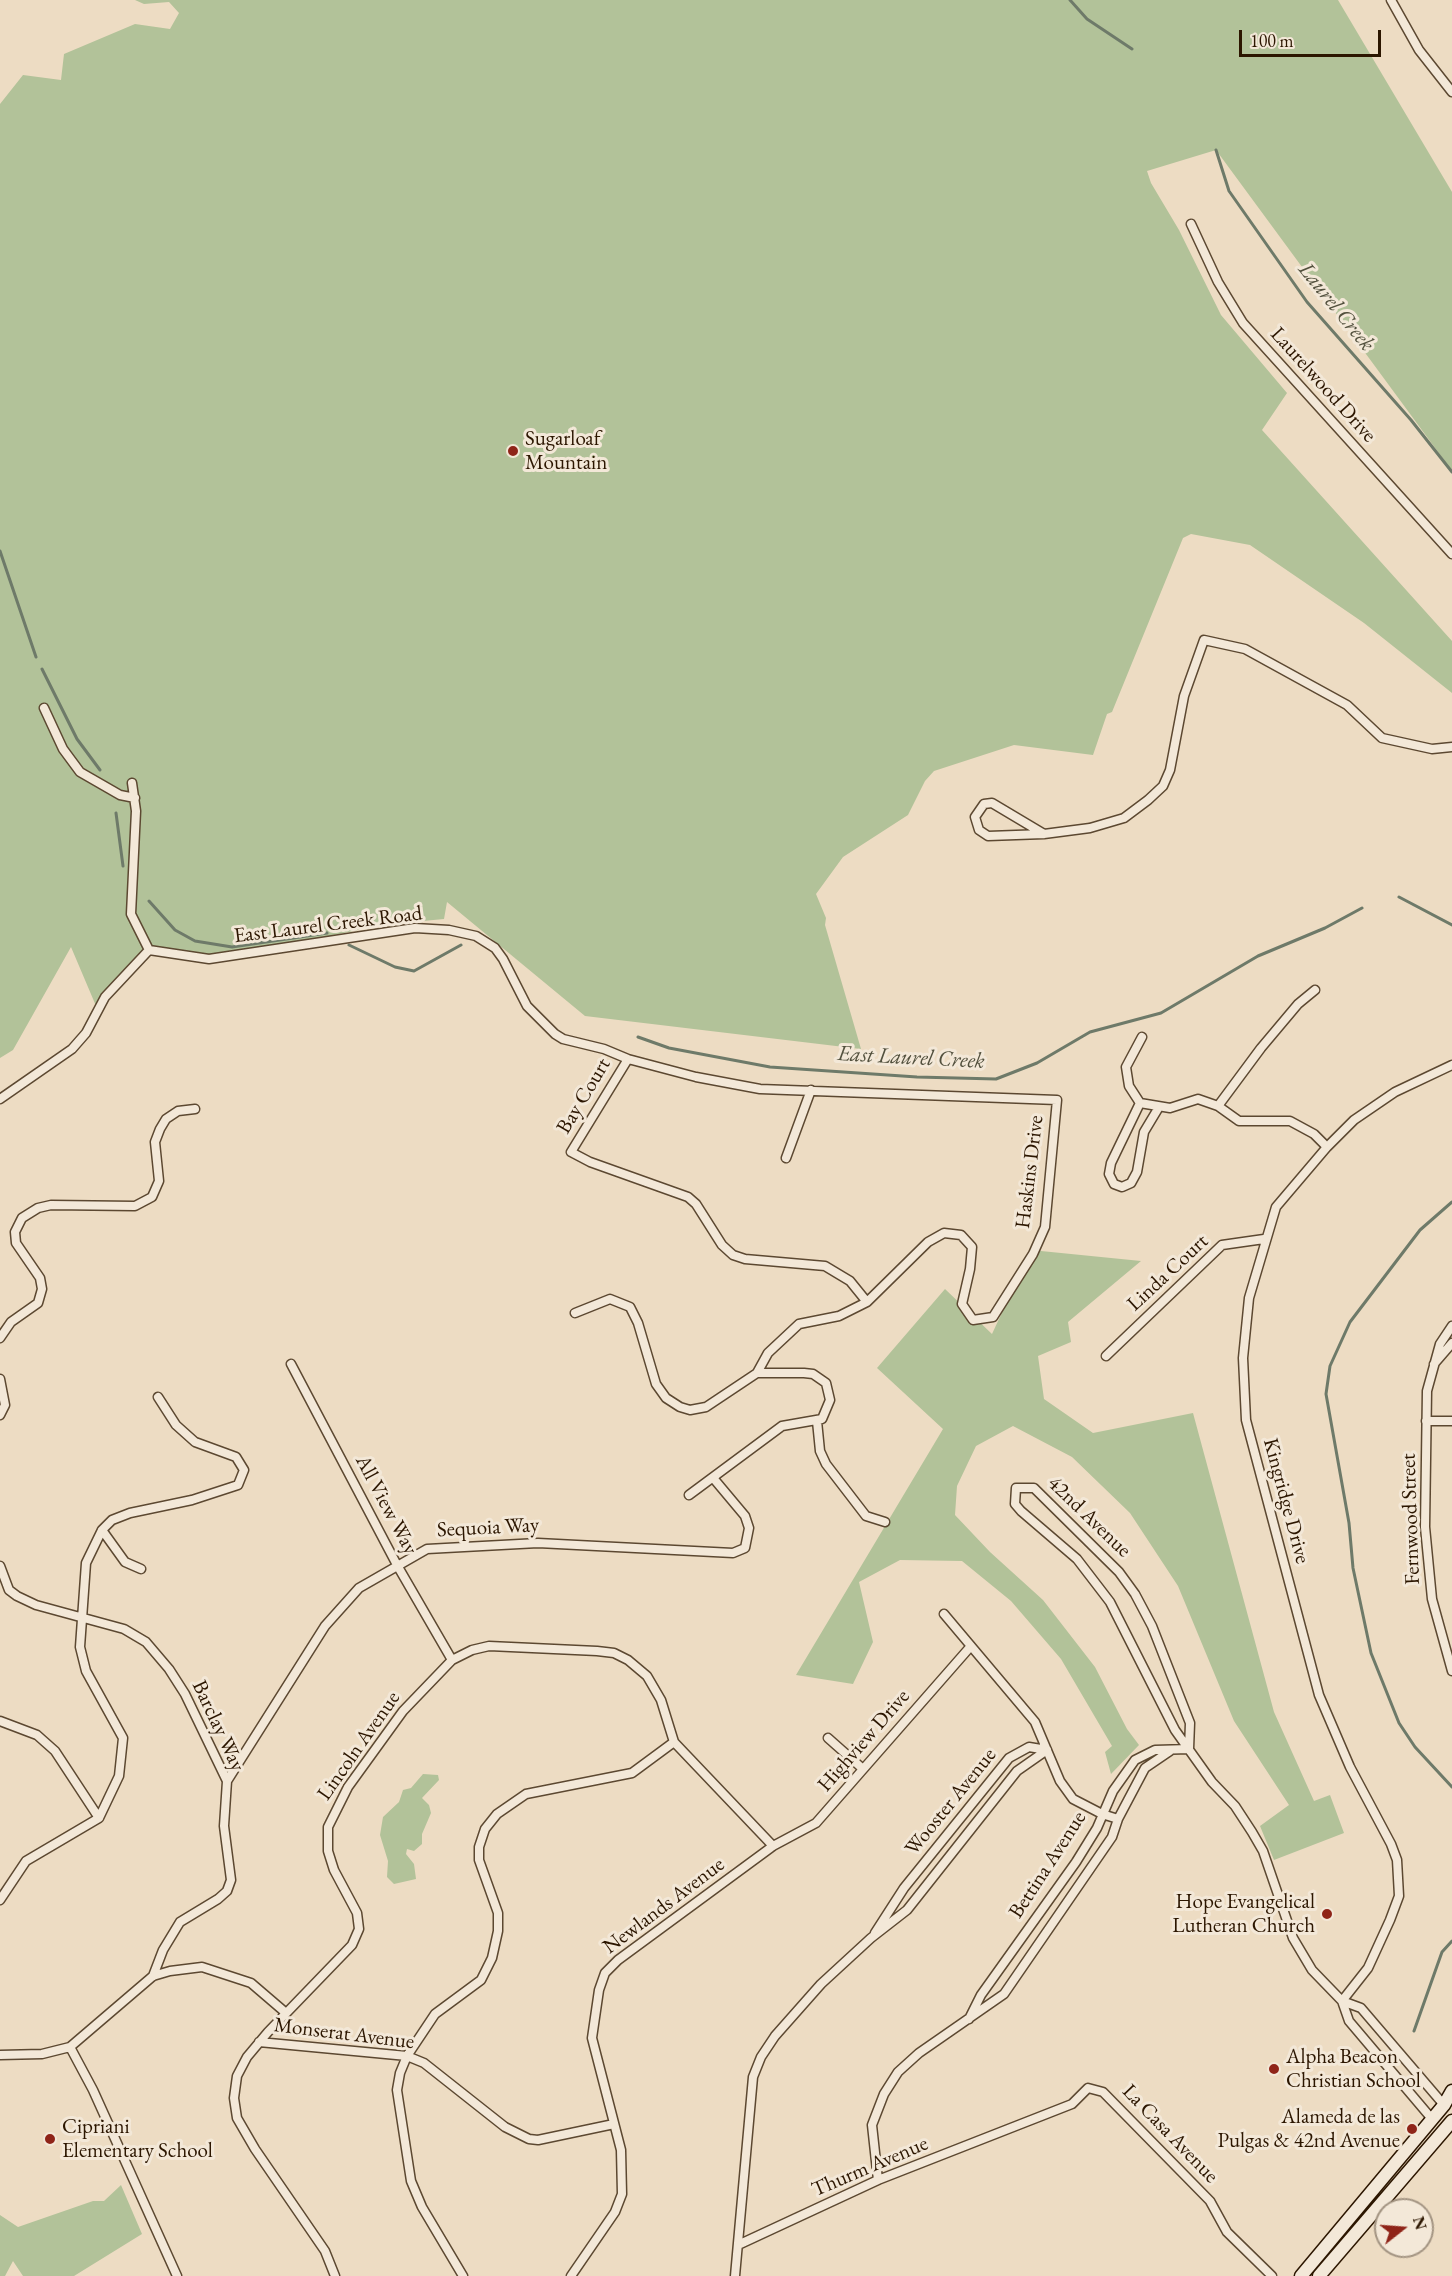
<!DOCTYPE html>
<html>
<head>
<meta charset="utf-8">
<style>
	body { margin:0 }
	#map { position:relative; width:1452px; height:2276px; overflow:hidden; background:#eddcc3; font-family:"EB Garamond",serif }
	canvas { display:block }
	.north { position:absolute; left:1374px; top:2198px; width:60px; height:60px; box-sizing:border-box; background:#f3e8d8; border:2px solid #a39482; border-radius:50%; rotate:73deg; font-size:16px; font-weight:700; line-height:24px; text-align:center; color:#2c1600 }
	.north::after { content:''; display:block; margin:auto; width:21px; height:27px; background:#8f2418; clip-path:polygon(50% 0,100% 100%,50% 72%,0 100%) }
	.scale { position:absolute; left:1239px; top:30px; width:142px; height:27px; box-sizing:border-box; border:3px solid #2c1600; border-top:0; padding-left:8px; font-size:18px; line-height:21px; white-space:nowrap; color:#2c1600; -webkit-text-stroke:4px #f3e8d8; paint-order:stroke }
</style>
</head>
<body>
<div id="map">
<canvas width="1452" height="2276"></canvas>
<div class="north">N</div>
<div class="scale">100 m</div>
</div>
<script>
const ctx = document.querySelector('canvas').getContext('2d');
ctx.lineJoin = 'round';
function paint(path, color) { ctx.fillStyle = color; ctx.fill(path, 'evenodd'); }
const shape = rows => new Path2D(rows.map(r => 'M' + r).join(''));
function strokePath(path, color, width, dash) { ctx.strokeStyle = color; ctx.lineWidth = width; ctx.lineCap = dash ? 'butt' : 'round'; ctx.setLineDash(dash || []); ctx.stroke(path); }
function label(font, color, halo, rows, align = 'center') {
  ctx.font = font + ' "EB Garamond",serif'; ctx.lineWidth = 6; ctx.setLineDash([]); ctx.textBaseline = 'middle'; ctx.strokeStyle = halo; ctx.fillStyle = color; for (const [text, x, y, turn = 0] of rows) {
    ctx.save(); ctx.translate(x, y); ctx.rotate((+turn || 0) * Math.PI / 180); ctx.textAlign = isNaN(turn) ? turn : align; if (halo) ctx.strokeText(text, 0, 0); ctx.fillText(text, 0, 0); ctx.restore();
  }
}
const green = shape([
	[135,0,1338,0,1452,192,1452,471,1216,150,1147,171,1151,183,1179,230,1221,315,1287,393,1262,430,1452,641,1452,693,1364,623,1250,545,1191,534,1183,538,1112,712,1107,714,1093,755,1014,745,934,771,925,781,908,815,843,857,816,894,826,918,825,925,861,1049,585,1016,447,902,444,919,381,925,209,962,150,954,119,984,99,1013,71,947,13,1050,0,1058,0,104,23,75,61,80,64,54,135,24,170,29,179,13,169,2,144,4],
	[1031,1250,1141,1261,1068,1322,1071,1342,1038,1356,1044,1399,1093,1433,1193,1413,1274,1712,1314,1801,1330,1795,1344,1833,1274,1860,1260,1826,1289,1805,1234,1721,1178,1586,1130,1513,1072,1457,1013,1426,976,1446,957,1486,955,1515,990,1552,1043,1600,1095,1667,1127,1729,1139,1745,1111,1774,1105,1752,1112,1746,1061,1659,1011,1601,962,1561,900,1560,859,1582,873,1642,853,1684,796,1675,943,1429,877,1368,945,1289,992,1334],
	[423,1774,438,1775,439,1780,422,1798,429,1805,431,1813,422,1834,422,1844,414,1851,407,1849,406,1854,414,1864,416,1879,394,1884,387,1877,388,1861,380,1835,383,1817,399,1802,403,1790,411,1788],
	[121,2185,142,2234,74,2276,23,2276,13,2261,5,2276,0,2276,0,2215,18,2227,93,2201,104,2201]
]);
const stream = shape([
	[1070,0,1087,19,1132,49],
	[1216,150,1229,191,1307,302,1411,420,1452,472],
	[0,551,36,657],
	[42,669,77,739,100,770],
	[116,813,123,866],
	[1399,897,1452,925],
	[149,901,175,930,195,941,232,947,327,933],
	[349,945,395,967,414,971,461,945],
	[638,1037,669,1048,770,1067,917,1077,996,1079,1037,1063,1090,1032,1161,1013,1258,956,1325,928,1362,908],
	[1452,1202,1420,1230,1350,1322,1330,1366,1326,1394,1349,1523,1353,1568,1371,1653,1399,1723,1415,1747,1452,1787],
	[1414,2031,1437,1966,1442,1952,1452,1941]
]);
const street = shape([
	[1391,0,1419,50,1452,92],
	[1191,224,1218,282,1243,323,1452,554],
	[44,708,63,749,80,772,120,795,135,798],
	[132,783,136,811,131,914,149,950],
	[1044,834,992,803,984,804,975,817,979,830,988,836,1044,834,1090,828,1124,818,1148,800,1163,786,1170,770,1184,696,1204,640,1245,649,1347,705,1382,738,1432,749,1452,747],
	[149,950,209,959,415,928,449,930,476,936,495,948,503,959,527,1006,555,1034,563,1039,604,1049,628,1059,696,1077,760,1089,1057,1100,1045,1227,1033,1254,993,1317,973,1320,962,1304,970,1269,972,1247,961,1235,944,1233,928,1242,867,1302,839,1316,799,1324,768,1353,757,1373,804,1373,813,1374,826,1383,830,1400,822,1419,782,1426,689,1495],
	[1142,1037,1126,1067,1129,1086,1140,1103,1170,1108,1198,1099,1218,1106,1239,1121,1290,1121,1314,1134,1327,1147],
	[628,1059,571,1152,590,1162,688,1197,696,1204,722,1245,733,1255,745,1259,825,1266,850,1281,867,1302],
	[0,1099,72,1049,86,1033,105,997,149,950],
	[1140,1103,1111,1163,1109,1174,1114,1184,1122,1187,1131,1183,1137,1172,1144,1132,1159,1107],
	[1218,1106,1261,1048,1298,1004,1315,990],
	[786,1158,811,1090],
	[575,1313,610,1299,630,1307,638,1323,656,1384,666,1398,680,1407,690,1410,706,1407,757,1373],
	[1452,1326,1440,1344,1427,1391,1425,1527,1432,1599,1452,1671],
	[0,1338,11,1322,38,1303,42,1289,40,1278,16,1243,15,1232,22,1218,38,1208,51,1205,135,1206,152,1197,159,1181,155,1142,160,1129,166,1119,178,1111,195,1109],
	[1106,1356,1222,1245,1264,1239],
	[291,1364,397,1565,452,1660],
	[1434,1364,1452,1343],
	[0,1379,5,1405,0,1415],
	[817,1421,820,1451,826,1464,866,1516,885,1522],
	[1426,1421,1452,1421],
	[102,1530,125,1562,141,1569],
	[0,1566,9,1590,17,1596,36,1605,124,1629,146,1642,169,1669,185,1694,227,1781,224,1826,231,1880,227,1891,218,1899,180,1922,163,1950,153,1976],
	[944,1614,1035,1722,1060,1781,1073,1799,1102,1814,1118,1819],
	[0,1721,37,1735,55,1751,99,1818],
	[828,1738,863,1769],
	[1189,1749,1190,1723,1152,1626,1135,1594,1119,1572,1034,1488,1016,1488,1015,1504,1021,1511,1077,1559,1110,1602,1175,1730,1212,1782,1235,1806,1252,1832,1263,1851,1293,1938,1312,1970,1342,2001,1361,2008,1444,2105],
	[227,1781,325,1626,359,1588,427,1549,538,1543,733,1553,745,1548,749,1528,745,1516,714,1479],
	[0,1900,26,1861,99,1818,119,1776,123,1738,86,1671,80,1647,86,1563,102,1530,112,1520,130,1513,192,1500,238,1485,244,1470,236,1457,195,1442,176,1425,158,1397],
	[875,1933,904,1888,1009,1758,1029,1747,1047,1750],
	[1342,2001,1368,1968,1390,1920,1399,1896,1397,1860,1391,1844,1350,1767,1319,1695,1246,1420,1243,1358,1249,1298,1276,1207,1327,1147,1354,1120,1395,1092,1452,1065],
	[1342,2001,1349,2021,1432,2119],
	[969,2019,981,1995,1076,1862,1097,1828,1113,1791,1135,1760,1155,1750,1189,1749],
	[259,2042,407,2056,424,2063,505,2127,529,2139,538,2140,614,2124],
	[70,2047,93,2090,177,2276],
	[0,2055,42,2054,70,2047,153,1976,170,1971,202,1967,251,1983,286,2013],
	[878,2180,872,2125,884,2094,898,2072,919,2053,1004,1994,1112,1837,1118,1819,1145,1768,1170,1751],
	[738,2245,878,2180,1072,2104,1088,2088,1103,2092,1210,2201,1227,2232,1272,2276],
	[335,2276,325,2251,255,2149,237,2118,234,2098,237,2076,247,2057,268,2032,352,1945,359,1929,357,1913,334,1870,328,1851,328,1827,348,1787,403,1711,452,1660,472,1650,489,1646,597,1651,614,1653,628,1660,647,1676,661,1700,674,1742,773,1846],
	[463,2276,422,2207,411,2181,397,2090,400,2073,407,2056,435,2014,481,1980,492,1958,498,1931,498,1913,479,1860,479,1847,485,1829,497,1814,526,1794,632,1773,674,1742],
	[571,2276,615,2212,622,2194,621,2150,592,2038,599,1990,605,1973,618,1960,773,1846,816,1823,971,1646],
	[735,2276,753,2077,761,2057,775,2036,821,1984,871,1938,907,1910,1017,1771,1047,1750]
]);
const secondary = shape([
	[1301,2276,1444,2105,1452,2091],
	[1319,2276,1452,2121]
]);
const markers = [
	[513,451,6,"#8f2418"],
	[1327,1914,6,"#8f2418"],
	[1274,2069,6,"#8f2418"],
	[1412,2129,6,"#8f2418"],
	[50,2139,6,"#8f2418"]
];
const streetNames = [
	["Laurelwood Drive",1323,385,48],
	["East Laurel Creek Road",328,925,-7],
	["Bay Court",584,1096,-59],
	["Haskins Drive",1030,1172,-83],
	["Linda Court",1168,1273,-43],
	["Kingridge Drive",1286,1501,75],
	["All View Way",386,1505,62],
	["42nd Avenue",1089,1517,44],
	["Fernwood Street",1411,1519,-92],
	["Sequoia Way",488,1528,-3],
	["Barclay Way",218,1726,65],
	["Highview Drive",864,1741,-49],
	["Lincoln Avenue",359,1746,-55],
	["Wooster Avenue",951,1802,-51],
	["Bettina Avenue",1048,1865,-57],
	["Newlands Avenue",664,1906,-37],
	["Monserat Avenue",344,2034,7],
	["La Casa Avenue",1170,2134,46],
	["Thurm Avenue",870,2167,-23]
];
const poiNames = [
	["Sugarloaf",525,439],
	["Mountain",525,463],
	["Hope Evangelical",1315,1902,"right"],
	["Lutheran Church",1315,1926,"right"],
	["Alpha Beacon",1286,2057],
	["Christian School",1286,2081],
	["Alameda de las",1400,2117,"right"],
	["Pulgas & 42nd Avenue",1400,2141,"right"],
	["Cipriani",62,2127],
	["Elementary School",62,2151]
];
const waterNames = [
	["Laurel Creek",1336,307,51],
	["East Laurel Creek",911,1058,3]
];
paint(green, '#b2c299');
strokePath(stream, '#6e7a69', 3);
strokePath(street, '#5c4831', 11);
strokePath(secondary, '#2c1600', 15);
strokePath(street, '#f3e8d8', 8);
strokePath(secondary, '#f3e8d8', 12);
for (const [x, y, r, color] of markers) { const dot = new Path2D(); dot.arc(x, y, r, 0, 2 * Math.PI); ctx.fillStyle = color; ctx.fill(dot); strokePath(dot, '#f3e8d8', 2); }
label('21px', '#2c1600', '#f3e8d8', streetNames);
label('21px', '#2c1600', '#f3e8d8', poiNames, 'left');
label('italic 22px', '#52503d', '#f3e8d8', waterNames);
</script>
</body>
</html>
